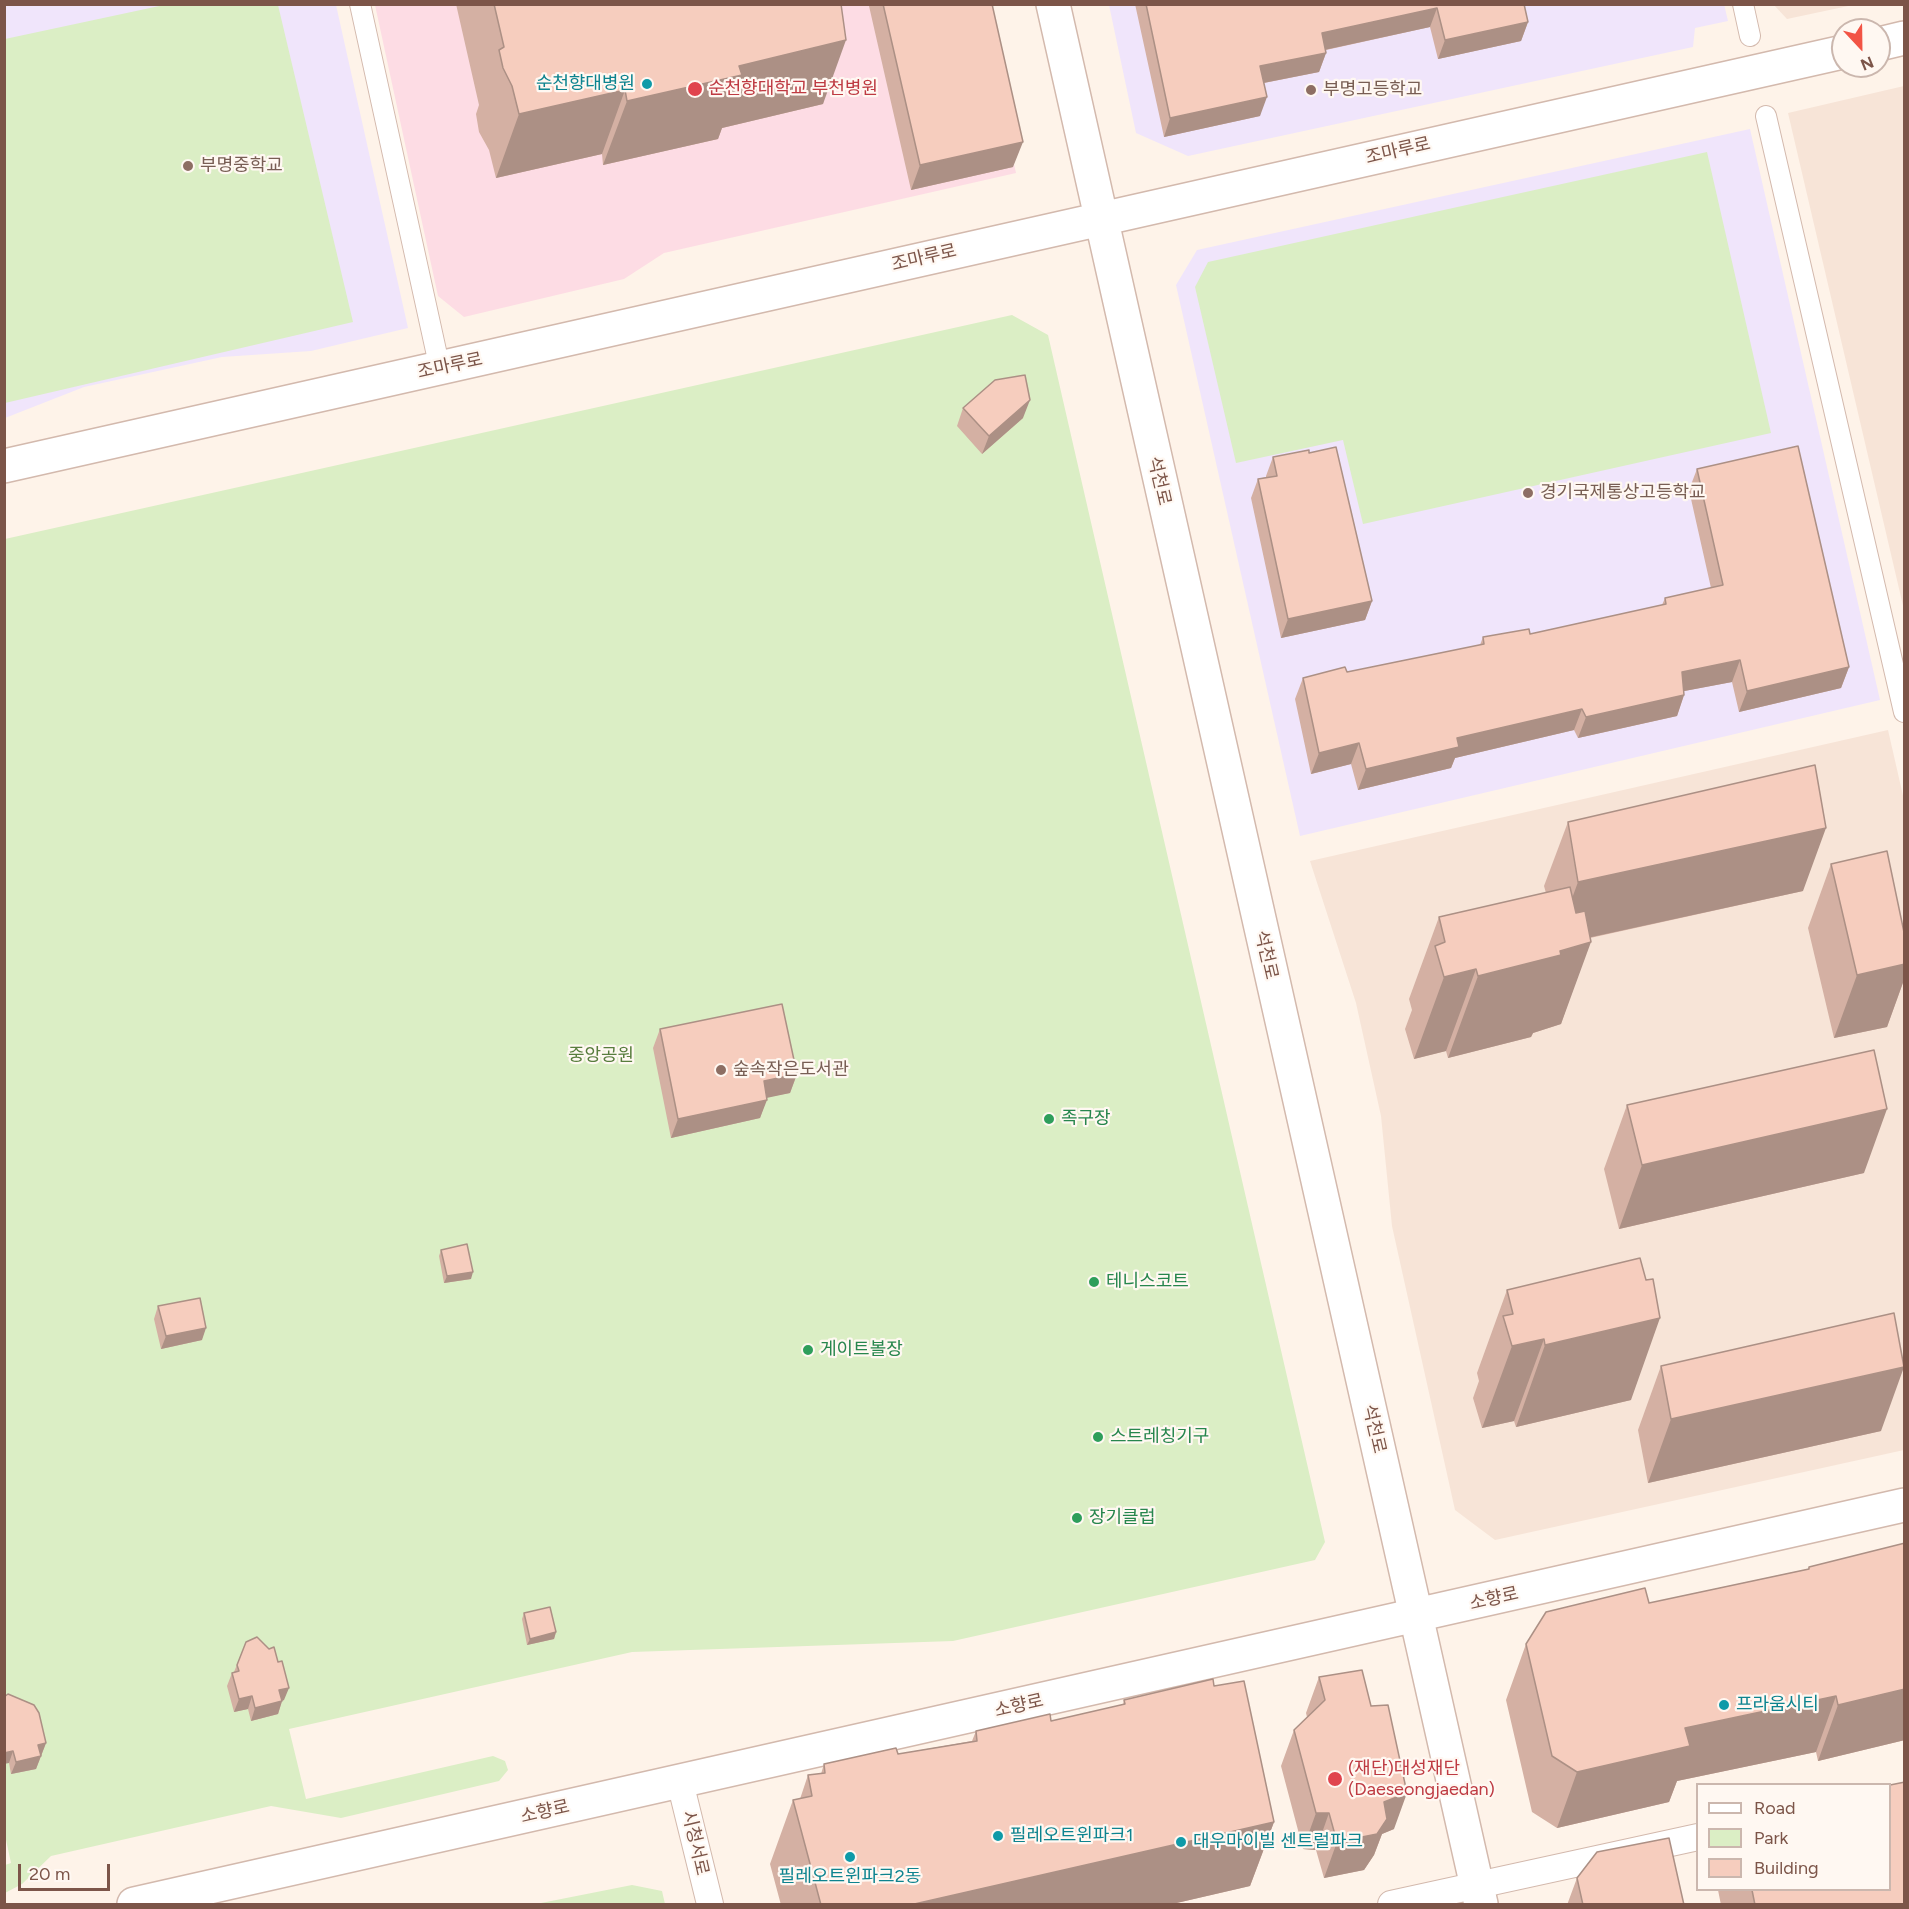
<!DOCTYPE html>
<html>
<head>
<meta charset="utf-8">
<style>
	body { margin:0 }
	#map { position:relative; width:1909px; height:1909px; overflow:hidden; background:#fef3e9; font-family:Figtree,sans-serif }
	canvas { display:block }
	.frame { position:absolute; inset:0; border:6px solid #7c5549; pointer-events:none }
	.legend { position:absolute; left:1696px; top:1783px; width:195px; height:108px; box-sizing:border-box; background:#fff8f2; border:2px solid #cbb7ae; margin:0; padding:8px 10px; list-style:none; font-size:18px; color:#7c5549 }
	.legend li { display:flex; align-items:center; gap:12px; height:30px }
	.legend b { width:30px; border:2px solid #cbb7ae }
	.north { position:absolute; left:1831px; top:18px; width:60px; height:60px; box-sizing:border-box; background:#fff8f2; border:2px solid #cbb7ae; border-radius:50%; rotate:158deg; font-size:16px; font-weight:700; line-height:24px; text-align:center; color:#7c5549 }
	.north::after { content:''; display:block; margin:auto; width:21px; height:27px; background:#f25445; clip-path:polygon(50% 0,100% 100%,50% 72%,0 100%) }
	.scale { position:absolute; left:18px; top:1864px; width:92px; height:27px; box-sizing:border-box; border:3px solid #7c5549; border-top:0; padding-left:8px; font-size:18px; line-height:21px; white-space:nowrap; color:#7c5549; -webkit-text-stroke:4px #fff8f2; paint-order:stroke }
</style>
</head>
<body>
<div id="map">
<canvas width="1909" height="1909"></canvas>
<div class="frame"></div>
<ul class="legend">
<li><b style="height:8px;background:#fff"></b>Road</li>
<li><b style="height:16px;background:#dbeec5"></b>Park</li>
<li><b style="height:16px;background:#f6cdbe"></b>Building</li>
</ul>
<div class="north">N</div>
<div class="scale">20 m</div>
</div>
<script>
const ctx = document.querySelector('canvas').getContext('2d');
ctx.lineJoin = 'round';
function paint(path, color) { ctx.fillStyle = color; ctx.fill(path, 'evenodd'); }
const shape = rows => new Path2D(rows.map(r => 'M' + r).join(''));
function strokePath(path, color, width, dash) { ctx.strokeStyle = color; ctx.lineWidth = width; ctx.lineCap = dash ? 'butt' : 'round'; ctx.setLineDash(dash || []); ctx.stroke(path); }
function label(font, color, halo, rows, align = 'center') {
  ctx.font = font + ' Figtree,"Noto Sans KR",sans-serif'; ctx.lineWidth = 4.5; ctx.setLineDash([]); ctx.textBaseline = 'middle'; ctx.strokeStyle = halo; ctx.fillStyle = color; for (const [text, x, y, turn = 0] of rows) {
    ctx.save(); ctx.translate(x, y); ctx.rotate((+turn || 0) * Math.PI / 180); ctx.textAlign = isNaN(turn) ? turn : align; if (halo) ctx.strokeText(text, 0, 0); ctx.fillText(text, 0, 0); ctx.restore();
  }
}
const residential = shape([
	[1773,4,1853,4,1853,5,1787,19],
	[1904,86,1904,610,1788,113],
	[1888,730,1904,800,1904,1450,1495,1540,1455,1510,1392,1226,1381,1116,1356,1003,1310,861]
]);
const education = shape([
	[1724,4,1728,21,1695,28,1693,47,1188,156,1136,133,1109,5],
	[4,5,336,5,408,328,311,351,222,357,84,387,5,418],
	[1750,129,1880,700,1300,836,1176,285,1197,250]
]);
const medical = shape([
	[375,5,979,5,1016,173,664,253,624,279,464,317,438,296]
]);
const green = shape([
	[164,5,278,5,353,322,5,403,5,39],
	[1707,152,1771,433,1363,524,1343,440,1236,463,1195,287,1208,262],
	[1012,315,1048,335,1325,1542,1315,1560,953,1641,632,1652,289,1729,306,1799,493,1756,505,1761,508,1770,499,1781,341,1818,271,1806,51,1856,22,1884,5,1893,5,1865,11,1863,5,1835,5,539],
	[632,1885,662,1891,665,1904,536,1904]
]);
const pedestrian = shape([
	[360,4,440,369],
	[1743,4,1750,36],
	[1766,116,1904,712]
]);
const minor = shape([
	[680,1782,710,1904],
	[1391,1904,1698,1837]
]);
const tertiary = shape([
	[1053,4,1481,1904],
	[1879,44,1904,38],
	[4,466,1843,52],
	[134,1904,1904,1505]
]);
const wall = shape([
	[456,4,841,4,823,104,722,128,718,139,603,165,602,154,496,178,489,150,479,132,476,114,479,105],
	[870,4,992,4,1013,167,911,190,869,6],
	[1135,4,1524,4,1528,22,1521,41,1438,59,1430,27,1326,50,1326,53,1319,72,1264,83,1260,116,1164,137],
	[963,408,1023,418,982,454,957,426],
	[1273,457,1372,601,1365,620,1281,638,1251,498,1258,479,1266,477,1266,476],
	[1697,469,1849,667,1841,688,1739,712,1732,682,1684,691,1684,695,1677,716,1578,738,1574,730,1455,758,1451,768,1358,790,1351,764,1311,774,1295,699,1303,678,1347,672,1480,645,1483,637,1530,634,1662,605,1665,598,1711,588,1689,490],
	[1568,822,1803,891,1590,938,1561,1024,1533,1033,1531,1037,1448,1058,1446,1051,1414,1059,1405,1029,1412,1010,1409,999,1439,917,1546,893,1544,886],
	[1831,864,1905,937,1905,977,1887,1027,1834,1038,1808,928],
	[660,1029,797,1074,790,1093,767,1097,760,1118,671,1138,653,1048],
	[1627,1105,1864,1173,1619,1229,1604,1169],
	[441,1250,471,1279,444,1283,439,1256],
	[1507,1290,1631,1400,1516,1427,1514,1421,1482,1428,1473,1398,1479,1381,1477,1373],
	[158,1306,202,1340,161,1349,154,1319],
	[1661,1366,1881,1431,1648,1483,1638,1430],
	[1905,1543,1905,1740,1818,1761,1816,1752,1677,1781,1669,1802,1557,1828,1532,1812,1506,1700,1526,1644,1649,1603,1808,1569,1809,1567],
	[524,1613,556,1632,554,1639,527,1645,522,1619],
	[246,1642,284,1700,282,1701,278,1714,251,1721,248,1709,234,1712,227,1686,232,1673,234,1672],
	[1319,1677,1394,1829,1382,1834,1374,1855,1364,1870,1324,1878,1316,1850,1303,1849,1281,1766,1294,1730,1307,1717,1306,1713],
	[1214,1686,1274,1822,1250,1886,1168,1905,781,1905,770,1864,793,1800,800,1799,808,1775,821,1774,824,1764,898,1754,972,1741,976,1731,1051,1721,1123,1705,1124,1700],
	[4,1697,46,1743,36,1769,11,1774,9,1763],
	[1577,1878,1684,1905,1567,1905],
	[1718,1890,1890,1890,1905,1905,1721,1905]
]);
const shadedWall = shape([
	[1437,8,1430,27,1315,52,1322,33],
	[1528,22,1521,41,1438,59,1445,40],
	[846,40,823,104,722,128,718,139,603,165,627,101,739,66],
	[1326,53,1319,72,1253,85,1260,66],
	[625,90,602,154,496,178,519,114],
	[1267,97,1260,116,1164,137,1170,118],
	[1023,142,1013,167,911,190,920,165],
	[1030,400,1023,418,982,454,989,436],
	[1372,601,1365,620,1281,638,1288,619],
	[1740,660,1732,682,1674,693,1682,672],
	[1849,667,1841,688,1739,712,1747,691],
	[1684,695,1677,716,1578,738,1586,717],
	[1582,709,1574,730,1455,758,1451,768,1358,790,1366,769,1457,738],
	[1359,743,1351,764,1311,774,1319,753],
	[1826,828,1803,891,1555,945,1578,882],
	[1591,942,1561,1024,1533,1033,1531,1037,1448,1058,1478,976],
	[1905,964,1905,977,1887,1027,1834,1038,1857,975],
	[1476,969,1446,1051,1414,1059,1444,977],
	[797,1074,790,1093,757,1100,764,1081],
	[767,1100,760,1118,671,1138,678,1119],
	[1887,1109,1864,1173,1619,1229,1642,1165],
	[473,1272,471,1279,444,1283,447,1276],
	[1660,1318,1631,1400,1516,1427,1545,1345],
	[206,1328,202,1340,161,1349,166,1336],
	[1544,1339,1514,1421,1482,1428,1512,1346],
	[1904,1367,1881,1431,1648,1483,1671,1419],
	[556,1632,554,1639,527,1645,530,1639],
	[289,1688,284,1700,275,1703,279,1690],
	[1905,1689,1905,1740,1818,1761,1838,1705],
	[252,1696,248,1709,234,1712,239,1699],
	[1836,1696,1816,1752,1677,1781,1669,1802,1557,1828,1577,1772,1685,1728],
	[282,1701,278,1714,251,1721,255,1708],
	[46,1743,41,1756,36,1757,41,1756,36,1769,11,1774,16,1762,38,1745],
	[13,1751,9,1763,4,1764,4,1753],
	[1407,1793,1394,1829,1382,1834,1374,1855,1364,1870,1324,1878,1337,1842,1384,1802],
	[1316,1813,1329,1813,1316,1850,1303,1849],
	[1274,1822,1250,1886,1168,1905,910,1905]
]);
const building = shape([
	[494,4,841,4,846,40,739,66,742,75,627,101,625,90,519,114,512,86,503,68,499,50,504,47,494,4],
	[883,4,992,4,1023,142,920,165,883,4],
	[1146,4,1524,4,1528,22,1445,40,1437,8,1322,33,1326,53,1260,66,1267,97,1170,118,1146,4],
	[1025,375,1030,400,989,436,963,408,995,380,1025,375],
	[1798,446,1849,667,1747,691,1740,660,1682,672,1684,695,1586,717,1582,709,1457,738,1459,747,1366,769,1359,743,1319,753,1303,678,1345,667,1347,672,1484,644,1483,637,1529,629,1530,634,1666,604,1665,598,1723,585,1697,469,1798,446],
	[1336,447,1372,601,1288,619,1258,479,1277,476,1273,457,1309,450,1309,453,1336,447],
	[1815,765,1826,828,1578,882,1568,822,1815,765],
	[1887,851,1905,937,1905,964,1857,975,1831,864,1887,851],
	[1570,887,1576,913,1585,911,1591,942,1560,951,1561,955,1478,976,1476,969,1444,977,1435,946,1445,942,1439,917,1570,887],
	[782,1004,797,1074,764,1081,767,1100,678,1119,660,1029,782,1004],
	[1874,1050,1887,1109,1642,1165,1627,1105,1874,1050],
	[467,1244,473,1272,447,1276,441,1250,467,1244],
	[1640,1258,1646,1280,1653,1279,1660,1318,1545,1345,1544,1339,1512,1346,1503,1316,1513,1314,1507,1290,1640,1258],
	[200,1298,206,1328,166,1336,158,1306,200,1298],
	[1894,1313,1904,1367,1671,1419,1661,1366,1894,1313],
	[1905,1543,1905,1689,1838,1705,1836,1696,1685,1728,1690,1746,1577,1772,1552,1756,1526,1644,1546,1612,1645,1588,1649,1603,1809,1569,1809,1567,1905,1543],
	[550,1607,556,1632,530,1639,524,1613,550,1607],
	[257,1637,269,1649,274,1647,278,1662,282,1661,289,1688,279,1690,282,1701,255,1708,252,1696,239,1699,232,1673,239,1671,237,1665,246,1642,257,1637],
	[1362,1670,1371,1706,1388,1705,1407,1793,1384,1802,1387,1819,1377,1834,1337,1842,1329,1813,1316,1813,1294,1730,1325,1700,1319,1677,1362,1670],
	[1213,1679,1214,1686,1244,1681,1274,1822,910,1905,837,1905,837,1904,821,1905,793,1800,812,1796,808,1775,825,1773,824,1764,896,1748,898,1754,977,1741,976,1731,1050,1714,1051,1721,1125,1704,1124,1700,1213,1679],
	[8,1694,34,1705,39,1713,46,1743,38,1745,41,1756,16,1762,13,1751,4,1753,4,1697,8,1694],
	[1905,1782,1905,1905,1755,1905,1752,1890,1890,1890,1890,1785,1905,1782],
	[1669,1838,1684,1905,1583,1905,1577,1878,1597,1852,1669,1838]
]);
const markers = [
	[647,84,6,"#0f9aa8"],
	[695,89,8,"#e0444e"],
	[1311,90,6,"#8d6e63"],
	[188,166,6,"#8d6e63"],
	[1528,493,6,"#8d6e63"],
	[721,1070,6,"#8d6e63"],
	[1049,1119,6,"#2e9e5b"],
	[1094,1282,6,"#2e9e5b"],
	[808,1350,6,"#2e9e5b"],
	[1098,1437,6,"#2e9e5b"],
	[1077,1518,6,"#2e9e5b"],
	[1724,1705,6,"#0f9aa8"],
	[1335,1779,8,"#e0444e"],
	[998,1836,6,"#0f9aa8"],
	[1181,1842,6,"#0f9aa8"],
	[850,1857,6,"#0f9aa8"]
];
const cultureNames = [
	["순천향대병원",635,84,"right"],
	["프라움시티",1736,1705],
	["필레오트윈파크1",1010,1836],
	["대우마이빌 센트럴파크",1193,1842],
	["필레오트윈파크2동",850,1877,"center"]
];
const healthNames = [
	["순천향대학교 부천병원",708,89],
	["(재단)대성재단",1348,1769],
	["(Daeseongjaedan)",1348,1790]
];
const educationNames = [
	["부명고등학교",1323,90],
	["부명중학교",200,166],
	["경기국제통상고등학교",1540,493],
	["숲속작은도서관",733,1070]
];
const streetNames = [
	["조마루로",1398,151,-13],
	["조마루로",924,258,-13],
	["조마루로",450,366,-12],
	["석천로",1159,481,77],
	["석천로",1266,955,77],
	["석천로",1374,1429,77],
	["소향로",1494,1599,-13],
	["소향로",1019,1706,-13],
	["소향로",545,1812,-13],
	["시청서로",695,1843,77]
];
const parkNames = [
	["중앙공원",601,1056]
];
const leisureNames = [
	["족구장",1061,1119],
	["테니스코트",1106,1282],
	["게이트볼장",820,1350],
	["스트레칭기구",1110,1437],
	["장기클럽",1089,1518]
];
paint(residential, '#f7e4d7');
paint(education, '#f0e5fb');
paint(medical, '#fddce4');
paint(green, '#dbeec5');
strokePath(pedestrian, '#d3b9ad', 22);
strokePath(minor, '#d3b9ad', 28);
strokePath(tertiary, '#d3b9ad', 36);
strokePath(pedestrian, '#fff', 20);
strokePath(minor, '#fff', 26);
strokePath(tertiary, '#fff', 33);
paint(wall, '#d4b0a3');
paint(shadedWall, '#ac9085');
paint(building, '#f6cdbe');
strokePath(building, '#ac9085', 1.5);
for (const [x, y, r, color] of markers) { const dot = new Path2D(); dot.arc(x, y, r, 0, 2 * Math.PI); ctx.fillStyle = color; ctx.fill(dot); strokePath(dot, '#fff8f2', 2); }
label('18px', '#0d838f', '#fff8f2', cultureNames, 'left');
label('18px', '#be3a42', '#fff8f2', healthNames, 'left');
label('18px', '#785e54', '#fff8f2', educationNames, 'left');
label('18px', '#7c5549', '#fff8f2', streetNames);
label('18px', '#587d3d', '#fff8f2', parkNames);
label('18px', '#27864d', '#fff8f2', leisureNames, 'left');
</script>
</body>
</html>
